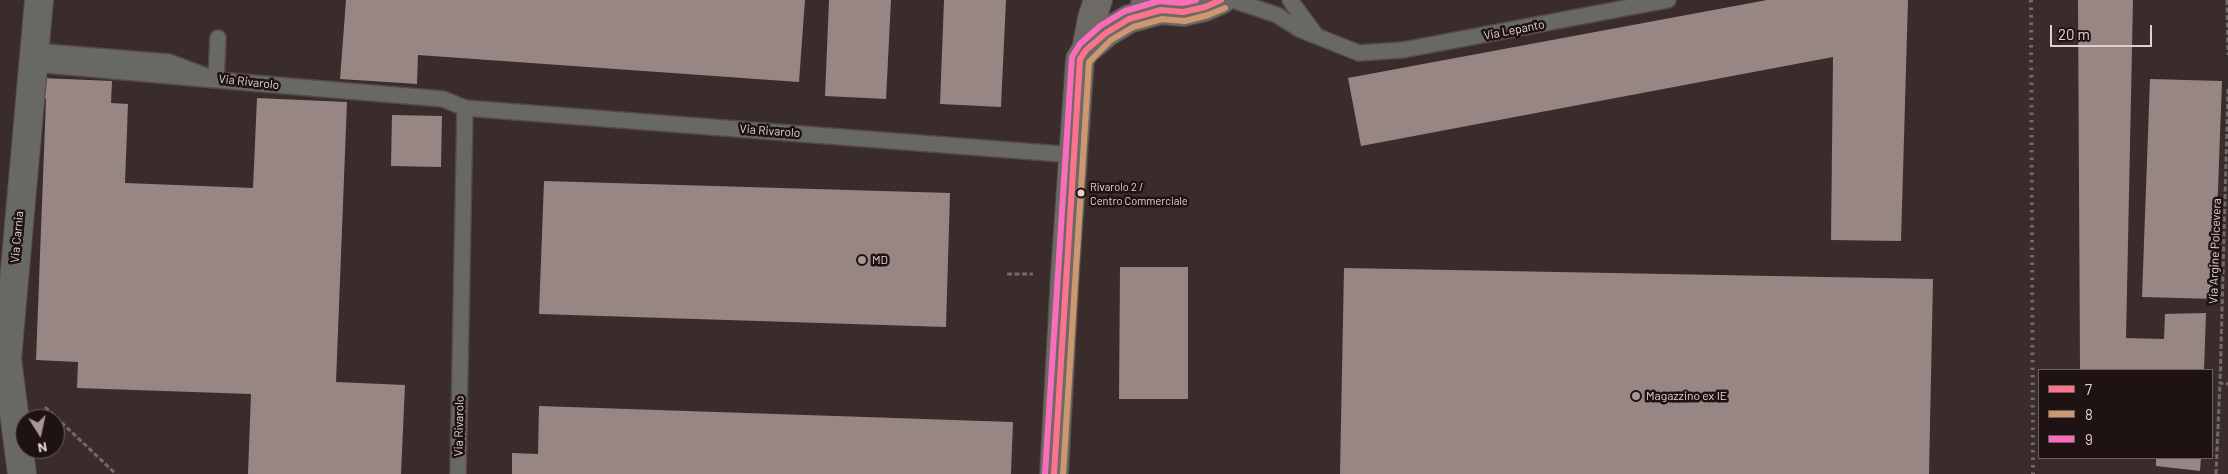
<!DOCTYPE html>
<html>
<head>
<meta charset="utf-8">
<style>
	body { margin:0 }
	#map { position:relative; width:2228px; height:474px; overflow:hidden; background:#3a2c2a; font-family:Barlow,sans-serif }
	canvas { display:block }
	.legend { position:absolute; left:2038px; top:369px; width:175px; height:90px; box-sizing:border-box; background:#1e1312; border:1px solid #6c5f5d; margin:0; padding:6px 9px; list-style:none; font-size:15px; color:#e1d0ce }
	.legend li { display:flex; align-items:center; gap:10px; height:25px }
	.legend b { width:25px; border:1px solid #6c5f5d }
	.north { position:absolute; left:15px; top:409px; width:50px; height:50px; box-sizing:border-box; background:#1e1312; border:1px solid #6c5f5d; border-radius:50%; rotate:170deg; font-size:14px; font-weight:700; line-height:20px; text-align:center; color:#e1d0ce }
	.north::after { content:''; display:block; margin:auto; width:18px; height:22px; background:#a79795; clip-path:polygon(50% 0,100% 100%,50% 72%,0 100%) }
	.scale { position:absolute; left:2050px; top:25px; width:102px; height:22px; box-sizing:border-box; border:2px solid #e1d0ce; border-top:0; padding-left:6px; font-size:15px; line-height:18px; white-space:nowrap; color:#e1d0ce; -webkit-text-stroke:4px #1e1312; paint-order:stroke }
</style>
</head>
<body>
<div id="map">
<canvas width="2228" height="474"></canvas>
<ul class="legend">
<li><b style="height:6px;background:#fc738d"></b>7</li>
<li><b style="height:6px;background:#cd976f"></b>8</li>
<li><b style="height:6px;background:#fb6dba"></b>9</li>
</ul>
<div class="north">N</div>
<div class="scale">20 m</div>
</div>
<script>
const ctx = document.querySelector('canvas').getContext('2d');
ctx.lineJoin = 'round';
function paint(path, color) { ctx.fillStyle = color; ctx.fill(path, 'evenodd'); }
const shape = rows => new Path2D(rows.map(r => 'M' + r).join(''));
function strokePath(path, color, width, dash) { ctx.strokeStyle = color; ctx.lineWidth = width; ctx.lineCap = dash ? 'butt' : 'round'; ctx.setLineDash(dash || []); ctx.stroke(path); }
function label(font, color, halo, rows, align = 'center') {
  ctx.font = font + ' Barlow,sans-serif'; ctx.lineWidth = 5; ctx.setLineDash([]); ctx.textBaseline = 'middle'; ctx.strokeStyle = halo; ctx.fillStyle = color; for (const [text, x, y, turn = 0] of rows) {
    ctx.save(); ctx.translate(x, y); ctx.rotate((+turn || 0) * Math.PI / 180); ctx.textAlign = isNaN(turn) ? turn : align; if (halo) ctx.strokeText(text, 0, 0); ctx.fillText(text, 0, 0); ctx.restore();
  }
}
const building = shape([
	[346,0,805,0,799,82,418,55,417,84,340,79],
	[829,0,891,0,886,99,825,96],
	[944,0,1006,0,1001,107,940,104],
	[1767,0,1908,0,1901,241,1831,240,1833,57,1361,146,1348,78],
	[2078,0,2133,0,2126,338,2164,339,2165,314,2206,313,2204,370,2080,370],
	[41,78,112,81,111,103,128,104,125,183,253,188,257,98,347,102,336,382,405,385,401,474,248,474,251,394,77,388,78,362,36,360,46,99,40,99],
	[2150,79,2222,81,2214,299,2142,297],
	[392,115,442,116,441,167,391,166],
	[544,181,950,193,946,327,539,314],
	[1120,267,1188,267,1188,399,1119,399],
	[1344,268,1933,279,1929,474,1340,474],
	[539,406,1013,422,1011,474,512,474,512,453,538,454],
	[2156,458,2201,458,2200,471,2156,466]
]);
const path = shape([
	[2227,0,2228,55],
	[2228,89,2220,383,2228,384],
	[1007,274,1033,274],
	[45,407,116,474],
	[2216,474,2220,383]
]);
const service = shape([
	[1232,0,1277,15,1301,30,1359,53,1403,50,1668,0],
	[1290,0,1315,34],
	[33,51,169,62,216,80,443,99,465,108,1074,155],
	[45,65,216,80,218,38],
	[458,474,465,108]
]);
const minor = shape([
	[22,474,7,359,39,0]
]);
const secondary = shape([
	[1145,4,1161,10,1183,12,1205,7,1221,0],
	[1086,50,1092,18,1098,0],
	[1054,474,1065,274,1080,59,1086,50,1106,33,1129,19,1161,10]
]);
const rail = shape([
	[2031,0,2033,474]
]);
const bus1 = shape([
	[1054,474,1080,59,1086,50,1106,33,1129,19,1161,10,1183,12,1205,7,1221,0]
]);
const bus2 = shape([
	[1063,474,1089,62,1111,40,1133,27,1162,19,1185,21,1208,15,1225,8]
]);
const bus3 = shape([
	[1045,474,1072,57,1080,44,1100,26,1125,11,1159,1,1182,3,1196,0]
]);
const markers = [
	[1081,193,4.5,"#e1d0ce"],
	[862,260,5,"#a79795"],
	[1636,396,5,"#a79795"]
];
const busNames = [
	["Rivarolo 2 /",1090,187],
	["Centro Commerciale",1090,201]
];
const streetNames = [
	["Via Lepanto",1514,30,-11],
	["Via Rivarolo",249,82,6],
	["Via Rivarolo",770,131,4],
	["Via Carnia",17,237,-85],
	["Via Argine Polcevera",2215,251,-88],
	["Via Rivarolo",459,426,-89]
];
const poiNames = [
	["MD",872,260],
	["Magazzino ex IE",1646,396]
];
paint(building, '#988684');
strokePath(service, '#564a49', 18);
strokePath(minor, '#564a49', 30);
strokePath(secondary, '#564a49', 30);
strokePath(path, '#6f6b69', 3, [5, 2.5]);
strokePath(service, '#686865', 15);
strokePath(minor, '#686865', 28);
strokePath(secondary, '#6c6966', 28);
strokePath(rail, '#706c6a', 4, [2.5, 5]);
strokePath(bus1, '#fc738d', 6);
strokePath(bus2, '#cd976f', 6);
strokePath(bus3, '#fb6dba', 6);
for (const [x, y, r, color] of markers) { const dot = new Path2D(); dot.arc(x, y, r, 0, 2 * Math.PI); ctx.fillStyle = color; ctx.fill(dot); strokePath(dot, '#1e1312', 2); }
label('11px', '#e1d0ce', '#1e1312', busNames, 'left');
label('12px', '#e1d0ce', '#1e1312', streetNames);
label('12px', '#e1d0ce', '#1e1312', poiNames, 'left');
</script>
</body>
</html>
